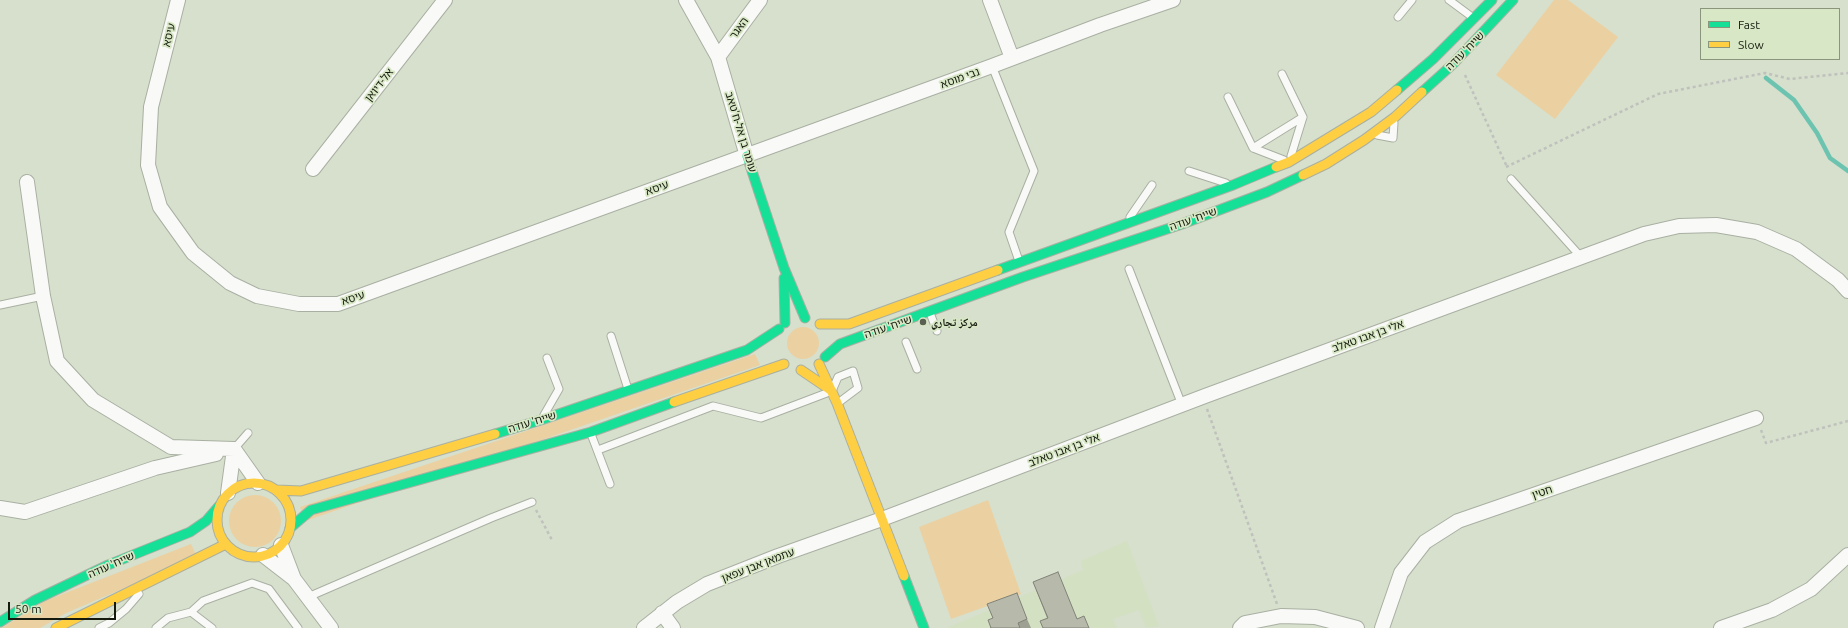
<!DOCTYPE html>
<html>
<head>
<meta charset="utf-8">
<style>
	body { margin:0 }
	#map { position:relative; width:1848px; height:628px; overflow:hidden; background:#d7dfcd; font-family:Ubuntu,sans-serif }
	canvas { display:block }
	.legend { position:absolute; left:1700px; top:8px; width:140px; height:52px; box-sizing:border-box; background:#d8e7c5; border:1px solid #8a957c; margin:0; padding:5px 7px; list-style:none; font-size:12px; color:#151a0e }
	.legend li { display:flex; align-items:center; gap:8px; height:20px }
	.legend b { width:20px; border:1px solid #8a957c }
	.scale { position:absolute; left:8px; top:602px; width:108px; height:18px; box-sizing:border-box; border:2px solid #151a0e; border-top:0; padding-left:5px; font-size:12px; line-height:14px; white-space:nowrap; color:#151a0e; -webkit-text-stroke:3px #d8e7c5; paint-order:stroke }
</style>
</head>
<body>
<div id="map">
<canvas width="1848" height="628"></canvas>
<ul class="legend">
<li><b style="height:5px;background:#16e098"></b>Fast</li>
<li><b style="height:5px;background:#ffcf43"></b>Slow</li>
</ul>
<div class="scale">50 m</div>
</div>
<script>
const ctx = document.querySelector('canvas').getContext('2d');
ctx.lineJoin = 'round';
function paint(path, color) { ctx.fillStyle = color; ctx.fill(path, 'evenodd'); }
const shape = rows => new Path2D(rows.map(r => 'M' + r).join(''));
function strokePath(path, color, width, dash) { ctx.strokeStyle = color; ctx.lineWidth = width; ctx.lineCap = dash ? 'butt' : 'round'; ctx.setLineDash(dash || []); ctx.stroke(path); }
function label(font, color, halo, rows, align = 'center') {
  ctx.font = font + ' Ubuntu,"Noto Naskh Arabic","Noto Sans Hebrew",sans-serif'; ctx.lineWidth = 3.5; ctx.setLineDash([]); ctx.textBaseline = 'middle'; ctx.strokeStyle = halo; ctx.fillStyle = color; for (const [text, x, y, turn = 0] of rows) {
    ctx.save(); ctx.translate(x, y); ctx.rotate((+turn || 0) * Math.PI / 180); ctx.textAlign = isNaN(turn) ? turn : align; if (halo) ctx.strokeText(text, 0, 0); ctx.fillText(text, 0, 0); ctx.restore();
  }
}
const built = shape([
	[1127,541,1159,626,1146,628,1139,610,1113,619,1117,628,947,628,1083,570,1081,561]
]);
const green = shape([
	[1554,0,1568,0,1618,37,1555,119,1496,75],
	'787 343a16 16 0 1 1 32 0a16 16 0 1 1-32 0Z',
	[755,354,760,365,305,521,300,507],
	'229 521a26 26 0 1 1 52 0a26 26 0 1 1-52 0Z',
	[988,500,1021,594,951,619,919,527],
	[191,544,197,557,66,613,40,628,2,628,45,601]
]);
const stream = shape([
	[1766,78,1794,100,1817,133,1830,158,1848,171]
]);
const path = shape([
	[1465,75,1507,167],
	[1506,167,1658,94,1765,73,1790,79,1848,73],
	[1207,409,1277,604],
	[1761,430,1766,443,1848,421],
	[536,510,552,540]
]);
const lane = shape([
	[1449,0,1472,17],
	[1398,17,1412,0],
	[992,66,1034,171,1009,232,1019,261],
	[1282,74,1303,117,1291,156],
	[1228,97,1253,148,1284,160],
	[1377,135,1393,138,1394,123],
	[1253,148,1303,117],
	[1189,171,1226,183],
	[1511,179,1581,257],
	[1130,217,1152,185],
	[1129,269,1182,405],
	[0,305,43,296],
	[930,313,937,331],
	[611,336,628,389],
	[906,342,917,369],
	[544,415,559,389,547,358],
	[591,434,610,484],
	[234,449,248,433],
	[598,450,713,406,761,418,832,391,838,377,853,371,858,388,838,403],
	[308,597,491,518,532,502],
	[191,612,212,628],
	[99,628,109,623,126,609,139,594],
	[156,628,168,618,191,612,203,601,252,583,269,589,298,628]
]);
const street = shape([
	[178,0,151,107,148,165,160,207,193,253,230,283,257,296,299,304,338,304,992,66,1100,25,1173,0],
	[686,0,718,57,747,156],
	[990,0,1012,58],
	[718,57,760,0],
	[313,169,445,0],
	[27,182,43,296,57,361,93,400,171,447,234,449],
	[234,449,258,483],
	[228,493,234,449],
	[0,508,25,512,155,468,216,454],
	[281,545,294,579,331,628],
	[263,555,294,579],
	[662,613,673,628],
	[644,628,677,602,707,584,778,556,882,519,1205,396,1644,234,1679,226,1716,225,1757,232,1796,249,1838,280,1848,291],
	[1240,628,1245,623,1281,616,1315,617,1357,628],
	[1382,628,1401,573,1425,542,1458,521,1756,418],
	[1721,628,1772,610,1811,589,1848,555]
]);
const fast = shape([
	[1397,90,1433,59,1492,0],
	[1422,92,1453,64,1513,0],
	[747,156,784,268,805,318],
	[998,270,1233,185,1276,167],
	[784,278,785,323],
	[825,357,840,344,1023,277,1182,224,1267,192,1303,175],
	[495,434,541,420,747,350,779,329],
	[290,528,311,510,591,432,674,402],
	[904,576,924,628],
	[0,622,35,600,108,565,190,532,206,521,219,506]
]);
const slow = shape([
	[1276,167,1289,162,1371,112,1397,90],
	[1303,175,1326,164,1364,140,1395,117,1422,92],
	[820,324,849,324,998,270],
	[819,364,837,403,904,576],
	[801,370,832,391],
	[674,402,784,364],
	'217 520a37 37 0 1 1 74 0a37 37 0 1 1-74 0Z',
	[277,490,301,491,495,434],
	[56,628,226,544]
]);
const wall = shape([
	[1033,582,1077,619,1047,618],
	[987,604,1027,619,1031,628,990,628,993,618]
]);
const building = shape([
	[1058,572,1077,619,1084,616,1089,628,1043,628,1040,621,1048,618,1033,582,1058,572],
	[1017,593,1027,619,1018,623,1020,628,991,628,988,620,993,618,987,604,1017,593]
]);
const markers = [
	[923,322,4,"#595f51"]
];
const streetNames = [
	["האגר",739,28,-54],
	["עיסא",169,35,-76],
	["שייח' עודה",1465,51,-45],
	["נבי מוסא",960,78,-20],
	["אל-דיואן",379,85,-52],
	["עומר בן אל-ח'טאב",741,132,73],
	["עיסא",657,188,-20],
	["שייח' עודה",1193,219,-20],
	["עיסא",353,298,-19],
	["שייח' עודה",888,327,-19],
	["אלי בן אבו טאלב",1368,336,-20],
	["שייח' עודה",532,422,-17],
	["אלי בן אבו טאלב",1064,450,-21],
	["חטין",1542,492,-19],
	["שייח' עודה",111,565,-24],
	["עתמאן אבן עפאן",758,565,-21]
];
const poiNames = [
	["مركز تجاري",931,322]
];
paint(built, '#d3e0c1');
paint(green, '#ebd1a1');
strokePath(stream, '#6cc4b0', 4.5);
strokePath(lane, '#a9b0a2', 9);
strokePath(street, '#a9b0a2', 16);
strokePath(fast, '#a9b0a2', 11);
strokePath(slow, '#a9b0a2', 11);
strokePath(path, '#bfc2bc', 2.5, [3, 3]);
strokePath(lane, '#f9faf8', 7);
strokePath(street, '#f9faf8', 14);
strokePath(fast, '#16e098', 9);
strokePath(slow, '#ffcf43', 9);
paint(wall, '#9da093');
paint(building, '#b7baab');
strokePath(building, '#808278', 1);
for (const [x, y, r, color] of markers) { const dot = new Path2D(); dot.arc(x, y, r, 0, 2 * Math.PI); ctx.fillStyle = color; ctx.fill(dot); strokePath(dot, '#d8e7c5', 1.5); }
label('11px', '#151a0e', '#d8e7c5', streetNames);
label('bold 11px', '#151a0e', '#d8e7c5', poiNames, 'left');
</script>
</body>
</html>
